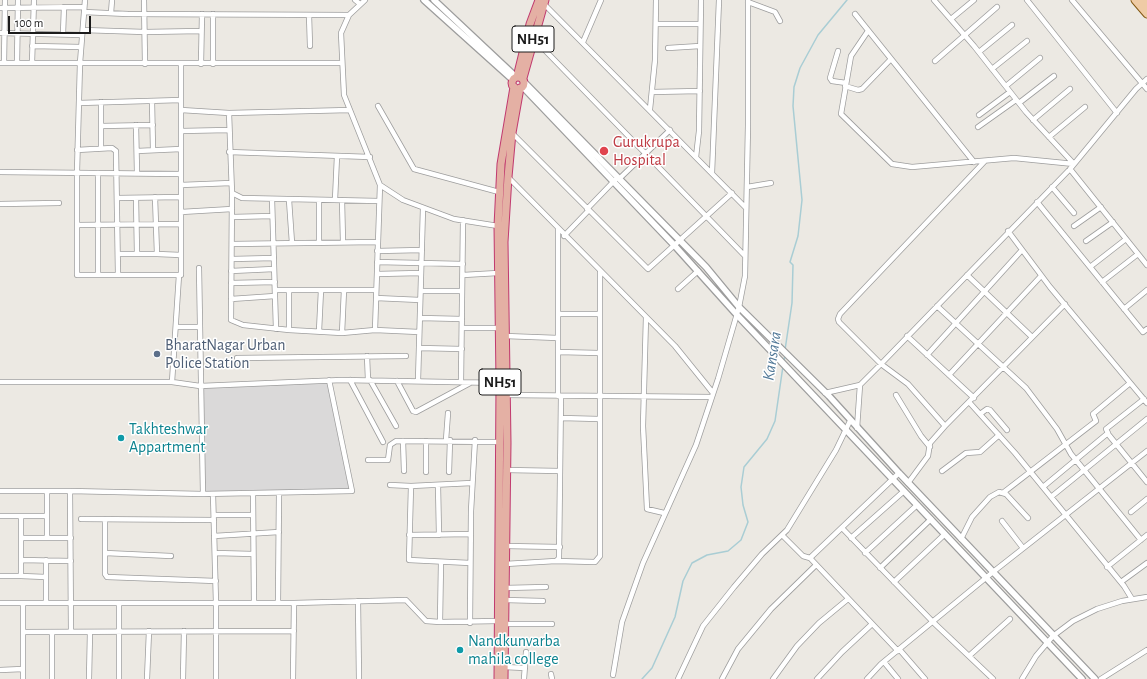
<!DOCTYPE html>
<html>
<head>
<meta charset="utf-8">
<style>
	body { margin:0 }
	#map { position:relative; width:1147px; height:679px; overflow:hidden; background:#ece9e3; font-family:"Alegreya Sans",sans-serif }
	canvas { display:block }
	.scale { position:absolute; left:8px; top:16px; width:83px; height:18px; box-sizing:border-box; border:2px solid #1c1c1c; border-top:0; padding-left:5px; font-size:12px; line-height:14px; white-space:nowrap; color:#1c1c1c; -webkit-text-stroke:3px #fff; paint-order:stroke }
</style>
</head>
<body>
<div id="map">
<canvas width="1147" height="679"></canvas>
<div class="scale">100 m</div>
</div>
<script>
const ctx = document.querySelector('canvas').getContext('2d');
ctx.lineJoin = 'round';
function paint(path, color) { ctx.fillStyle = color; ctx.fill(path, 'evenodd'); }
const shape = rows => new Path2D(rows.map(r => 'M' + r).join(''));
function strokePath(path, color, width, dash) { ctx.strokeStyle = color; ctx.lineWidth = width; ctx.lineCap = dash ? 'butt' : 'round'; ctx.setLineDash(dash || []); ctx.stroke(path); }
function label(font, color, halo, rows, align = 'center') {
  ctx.font = font + ' "Alegreya Sans",sans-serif'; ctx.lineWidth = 3; ctx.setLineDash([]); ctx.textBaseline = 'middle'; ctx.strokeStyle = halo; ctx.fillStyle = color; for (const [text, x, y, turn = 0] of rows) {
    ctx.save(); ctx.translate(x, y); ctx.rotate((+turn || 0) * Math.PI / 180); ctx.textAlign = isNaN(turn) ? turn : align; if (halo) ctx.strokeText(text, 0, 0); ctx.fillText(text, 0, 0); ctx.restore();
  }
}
const residential = shape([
	[329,380,352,491,203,494,200,386]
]);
const stream = shape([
	[785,350,792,303,793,265,790,262,798,236,802,200,793,106,794,87,800,68,818,35,847,0],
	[784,362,785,354],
	[642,679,652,668,675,617,683,581,692,563,707,555,728,551,741,540,748,522,743,505,741,487,744,467,767,439,775,421,783,366]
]);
const minor = shape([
	[85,0,80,63,77,172,77,275,181,275,181,64],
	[144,0,145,64],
	[355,0,360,4],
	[365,0,349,15,341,33,344,95,380,185,403,200,454,219,498,226],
	[1027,0,1117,113],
	[1072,0,1147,89],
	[748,2,775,12,780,21],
	[543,3,746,208],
	[0,8,84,7],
	[84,12,128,14,349,15],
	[111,13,112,0],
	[213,14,213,64],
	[855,14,974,162],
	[309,15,310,46],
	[951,19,974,0],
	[656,24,700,24],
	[83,30,145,32,201,31],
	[868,31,851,56,841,114,892,164,912,167,1014,158,1074,164,1026,112,974,46,934,0],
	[0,33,82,35],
	[63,34,64,7],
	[533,38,745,256],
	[583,42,601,0],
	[32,46,81,47],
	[668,48,700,46],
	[838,51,830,78,832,81,846,83],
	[979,52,1012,25],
	[935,61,997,7],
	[0,63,342,63],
	[4,63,5,0],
	[17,63,18,0],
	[32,63,34,0],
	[201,64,202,14],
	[992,69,1027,41],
	[845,86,858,90,862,89,891,59],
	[1006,86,1040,58],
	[652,92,700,91],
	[152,101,153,150],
	[79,103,181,100],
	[1019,103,1054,76],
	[378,106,414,169,499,192],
	[650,109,655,60,656,0],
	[181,110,229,113],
	[350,110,229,113,232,193,242,198,379,201],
	[979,115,1010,92],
	[1033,120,1070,89],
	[136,125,137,173],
	[101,126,153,125],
	[978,127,1016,100],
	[181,131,229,130],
	[512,133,648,269,732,193],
	[1049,137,1085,107],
	[101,148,101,102],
	[77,150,112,148,116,151,118,275],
	[137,151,181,149],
	[229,152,370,157],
	[696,157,699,131,701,0],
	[1070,169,1147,265],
	[0,172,181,174],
	[98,173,98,275],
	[712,173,719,0],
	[508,177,675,346,713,393],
	[619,179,670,130],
	[181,185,231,183],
	[380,185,375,330,419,332],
	[747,187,771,183],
	[1052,187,1074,213],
	[232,193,231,320,243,325,289,330,342,333,375,330],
	[117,198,181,197],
	[136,198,137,254],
	[272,199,276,329],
	[289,200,292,243],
	[319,200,319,243],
	[335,200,337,156],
	[342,200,343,242],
	[1037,202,1143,332,1147,329],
	[0,204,59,203],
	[587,209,615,180],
	[181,212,232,209],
	[232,217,272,216],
	[77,225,181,224],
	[1074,226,1101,207],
	[558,229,558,396],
	[1008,231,1050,287,1147,403],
	[564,236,589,210],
	[1086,241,1113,222],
	[232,244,377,242],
	[377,251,422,250],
	[118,254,157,254,155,197],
	[157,254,181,255],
	[232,259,274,258],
	[377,262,463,264],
	[1090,267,1126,239],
	[199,268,203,494,352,491,329,380],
	[231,271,274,269],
	[377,274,421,273],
	[463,275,498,273],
	[967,275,1032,337],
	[1102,282,1138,254],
	[231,283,275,282],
	[678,289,698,271],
	[275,290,376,290],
	[289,290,289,330],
	[421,291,462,291],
	[376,298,420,300],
	[231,299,275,296],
	[937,306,1026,388,1057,429,1071,454,1141,540],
	[1124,309,1147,290],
	[558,314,600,314],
	[646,317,643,426,647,509,664,513],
	[420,318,462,319],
	[176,327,200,327],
	[462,328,499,328],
	[319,331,321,290],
	[342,333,344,290],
	[505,336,558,338],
	[907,336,974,398],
	[419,348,462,349],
	[558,352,599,353],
	[927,355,1022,250],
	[367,356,368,380],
	[237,358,406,356],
	[949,375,1041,276],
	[350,380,383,442],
	[370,380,396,426],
	[397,381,413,411,416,412,470,383],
	[418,381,423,208],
	[0,382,172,382,200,386,342,380,502,383],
	[172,382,179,275],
	[461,382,463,220],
	[825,393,860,385,881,364,1070,169,1136,89,1147,79],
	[505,395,712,397],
	[896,395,921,436,930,447],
	[969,402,1015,453,1124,586,1132,599],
	[980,414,987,409,990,410,1007,430],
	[561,418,599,419],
	[945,426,908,384,881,364,839,322,838,319,840,314,985,161],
	[857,428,860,385],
	[1108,434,1147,482],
	[446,440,448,413],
	[403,441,404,471],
	[368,460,388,460,390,445,396,441,499,442],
	[506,470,560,471],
	[942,471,966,453,980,452,999,435],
	[426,472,426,441],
	[449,472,450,440],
	[908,483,928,456,930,443,945,426,1065,304],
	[390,485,411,486],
	[438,485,439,535],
	[1043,487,1108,433,1106,429,1144,399],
	[0,491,70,491,71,632],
	[47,491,47,538],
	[70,491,203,494],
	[1004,492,1096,421,1093,414,1130,383],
	[253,493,254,603],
	[213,494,216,603,216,679],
	[1051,497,1147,419],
	[1131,512,1147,499],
	[214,515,253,515],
	[0,516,21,516,21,576,0,576],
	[21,516,47,516],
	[81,519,214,520],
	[105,519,105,574,107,577,216,581],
	[1002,521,1023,548],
	[842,528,933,622,993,679],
	[409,535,470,534],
	[782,535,803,556,810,558],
	[214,536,279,532],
	[21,538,71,538],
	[851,538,904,491],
	[961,539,972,517,990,497,999,492,1006,494,1028,518],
	[506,546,560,547],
	[105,553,171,556],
	[215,553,253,554],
	[865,553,917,505],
	[21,560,71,561],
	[46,560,46,603],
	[556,561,595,562,600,556,600,272],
	[470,563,409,560,411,486,472,483],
	[505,564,556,561,559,558,561,396],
	[1107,567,1147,535],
	[880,568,931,519],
	[21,576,46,577],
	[894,582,945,534],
	[1121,582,1147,563],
	[505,588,546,587],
	[505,600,543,601],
	[358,601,359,679],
	[0,603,294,603,406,600,426,621,440,622,498,621],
	[278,603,279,493],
	[440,622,441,562],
	[470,623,471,511,475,440],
	[505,624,552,624],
	[23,632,294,631],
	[899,649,925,679],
	[898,651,810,558,899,473],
	[969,656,1010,619],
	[884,662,898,679],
	[504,667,525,668],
	[0,670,23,669],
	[551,674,552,679],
	[613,675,622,622,643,563,696,445,718,379,739,307,745,276,748,125,748,0],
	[23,679,23,603],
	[52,679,52,632],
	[89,679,90,632],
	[119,679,119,603],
	[147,679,149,631],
	[183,679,184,631],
	[293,679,294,603],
	[524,679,526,652],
	[678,679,703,626,734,587,762,554,787,530,836,450,850,421],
	[722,679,738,649,771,609,816,565],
	[773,679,797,646,819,623,848,599],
	[817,679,842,652,872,624],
	[867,679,881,664,993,572,1147,451],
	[1022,679,1036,656,1053,636,1073,621,1097,609,1122,601,1147,597],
	[1101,679,1147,650]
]);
const tertiary = shape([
	[424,0,513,80],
	[434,0,516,77],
	[524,82,706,267,739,307,829,396,899,473,1095,679],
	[523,87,675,246,738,316,1082,679]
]);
const primary = shape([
	[1135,0,1147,14],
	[1143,0,1147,5]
]);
const trunk = shape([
	'512 83a6 6 0 1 1 12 0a6 6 0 1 1-12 0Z',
	[517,77,530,24,539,0],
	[523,78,545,0],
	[498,679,500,383,498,226,501,164,514,87],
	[504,679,507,443,504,242,508,177,512,133,520,88]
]);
const markers = [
	[604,151,5,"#e0444e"],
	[157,354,4,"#5c6f8a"],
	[121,438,4,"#0f9aa8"],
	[460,650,4,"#0f9aa8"]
];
const shields = [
	[533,39,42],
	[500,382,42]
];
const shieldNames = [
	["NH51",533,39],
	["NH51",500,382]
];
const healthNames = [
	["Gurukrupa",613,142],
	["Hospital",613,160]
];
const serviceNames = [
	["BharatNagar Urban",165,345],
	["Police Station",165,363]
];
const cultureNames = [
	["Takhteshwar",129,429],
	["Appartment",129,447],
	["Nandkunvarba",468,641],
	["mahila college",468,659]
];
const waterNames = [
	["Kansara",772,356,-81]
];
paint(residential, '#dad9d9');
strokePath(stream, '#a9cdd4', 1.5);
strokePath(minor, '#9d9d9d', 6);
strokePath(tertiary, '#9d9d9d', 8);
strokePath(primary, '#825712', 9);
strokePath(trunk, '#c13a6f', 9);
strokePath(minor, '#fff', 4.5);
strokePath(tertiary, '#fff', 5.5);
strokePath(primary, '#efcba5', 7);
strokePath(trunk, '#e4b0a4', 7);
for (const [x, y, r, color] of markers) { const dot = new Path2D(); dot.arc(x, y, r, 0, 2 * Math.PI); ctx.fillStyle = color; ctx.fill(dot); strokePath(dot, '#fff', 1.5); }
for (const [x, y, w] of shields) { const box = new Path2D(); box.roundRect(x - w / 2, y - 13, w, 26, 3); ctx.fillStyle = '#fff'; ctx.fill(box); strokePath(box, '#1c1c1c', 1); }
label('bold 15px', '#1c1c1c', null, shieldNames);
label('16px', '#be3a42', '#fff', healthNames, 'left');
label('16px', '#4e5e75', '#fff', serviceNames, 'left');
label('16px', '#0d838f', '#fff', cultureNames, 'left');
label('italic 17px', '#527998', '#fff', waterNames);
</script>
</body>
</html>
